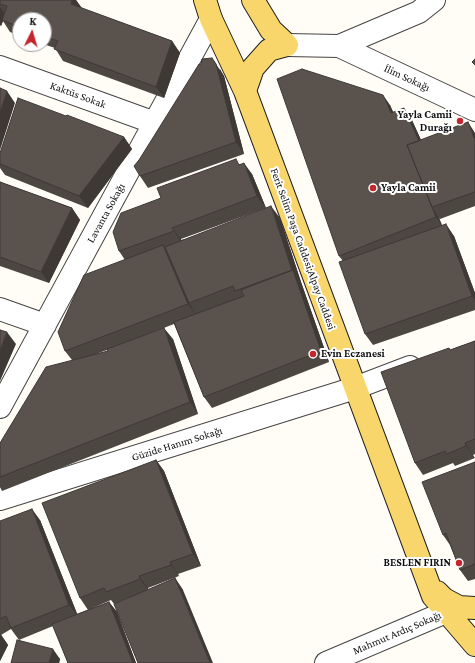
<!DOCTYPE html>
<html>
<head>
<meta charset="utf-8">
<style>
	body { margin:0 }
	#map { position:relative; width:475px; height:663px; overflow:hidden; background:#fffdf5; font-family:"Crimson Pro",serif }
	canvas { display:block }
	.north { position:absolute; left:12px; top:12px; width:40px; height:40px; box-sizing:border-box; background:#fff; border:1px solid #a0a0a0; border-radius:50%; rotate:5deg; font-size:11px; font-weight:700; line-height:16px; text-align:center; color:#111 }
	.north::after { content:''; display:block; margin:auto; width:14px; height:18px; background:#c4262e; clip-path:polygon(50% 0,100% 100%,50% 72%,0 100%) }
</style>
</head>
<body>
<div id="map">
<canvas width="475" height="663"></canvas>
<div class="north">K</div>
</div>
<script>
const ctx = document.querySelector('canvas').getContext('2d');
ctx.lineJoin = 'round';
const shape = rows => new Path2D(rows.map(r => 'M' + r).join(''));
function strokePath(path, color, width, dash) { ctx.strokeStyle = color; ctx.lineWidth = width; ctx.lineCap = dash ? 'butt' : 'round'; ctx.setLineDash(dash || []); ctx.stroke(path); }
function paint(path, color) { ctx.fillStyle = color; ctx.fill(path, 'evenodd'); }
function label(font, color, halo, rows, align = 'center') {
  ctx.font = font + ' "Crimson Pro",serif'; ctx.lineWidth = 4; ctx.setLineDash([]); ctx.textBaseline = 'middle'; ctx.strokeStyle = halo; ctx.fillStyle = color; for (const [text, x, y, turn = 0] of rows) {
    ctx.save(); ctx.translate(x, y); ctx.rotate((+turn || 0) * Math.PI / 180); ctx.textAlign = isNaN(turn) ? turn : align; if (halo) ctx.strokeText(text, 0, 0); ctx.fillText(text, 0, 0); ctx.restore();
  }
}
const minor = shape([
	[287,45,339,46,419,12,434,0],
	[339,46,475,110],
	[0,67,155,123],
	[0,309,45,325],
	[0,407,211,19],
	[0,499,355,388,410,367],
	[326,663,446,612]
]);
const major = shape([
	[205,0,211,19,245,91,433,596,475,645],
	[245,91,253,68,269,50,287,45,271,30,253,0],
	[437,592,444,599,459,607,475,608]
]);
const wall = shape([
	[0,0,76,0,81,8,172,41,180,53,164,98,63,61,55,48,43,44,44,44,44,20,20,20,20,36,10,32,3,21,1,26,0,25],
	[220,69,224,76,244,154,148,188,140,176],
	[390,105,393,112,411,118,421,140,475,133,475,206,440,219,439,218,442,226,454,236,475,293,475,310,373,345,365,334,343,261,339,256],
	[124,137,132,149,88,208,5,175,0,168,0,164],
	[240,164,252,174,266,208,181,239,181,240,280,218,301,282,329,362,212,408,204,397,174,324,133,340,173,339,198,414,2,491,0,487,0,443,72,360,65,351,125,260,119,251,161,198],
	[107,350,108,351,96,354],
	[0,182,72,208,80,220,49,283,0,266],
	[475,341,475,454,473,455,475,458,455,466,453,463,423,475,415,463,449,348,450,350],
	[156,460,164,471,201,566,178,574,179,576,148,588,148,590,175,578,183,590,128,598,114,604,111,600,88,610,80,598],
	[475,462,475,579,468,581,460,570,450,545,443,535],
	[40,520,77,614,109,602,117,612,136,663,68,663,53,626,19,640,60,659,59,663,11,663,19,640,11,629,1,635,8,645,0,661,0,521]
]);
const shadedWall = shape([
	[72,0,76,0,82,8,71,4],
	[0,7,5,14,2,20,3,21,1,26,0,24],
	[172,41,180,53,164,98,156,87],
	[212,58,224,76,244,154,236,142],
	[7,91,15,103,0,150,0,112],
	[383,95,390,105,398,123,391,113],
	[404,108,411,118,426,151,419,141],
	[468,122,475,133,475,139,474,138],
	[124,137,132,149,88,208,79,196],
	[244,163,252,174,266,208,257,196],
	[271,206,280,218,301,282,329,362,321,351,292,270],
	[432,207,439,218,443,227,436,217],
	[72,208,80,220,49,283,41,272],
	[446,224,454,236,475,293,475,300,472,296],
	[172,228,181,239,182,243],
	[163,245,171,257,189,303,194,311,196,315,188,304],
	[164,328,173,339,198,414,190,402],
	[7,332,16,344,0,381,0,350],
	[465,443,475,458,466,446],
	[156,460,164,471,201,566,193,554],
	[32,509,40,520,78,616,69,605],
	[170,562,178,574,179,576,171,565],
	[139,576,148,588,149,591,140,579],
	[175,578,183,590,213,663,210,663],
	[109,602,117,612,136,663,133,663],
	[0,633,8,645,0,661],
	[53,649,60,659,59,663,49,663]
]);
const building = shape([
	[0,0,72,0,71,4,172,41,156,87,54,49,58,41,44,36,44,20,20,20,20,27,2,20,7,6,0,4,0,0],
	[212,58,216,64,236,142,140,176,134,166,139,160,199,64,201,64,202,59,212,58],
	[475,59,475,65,472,62,475,59],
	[302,69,383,95,391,113,404,108,419,141,407,145,436,217,339,256,277,79,302,69],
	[0,88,7,91,0,112,0,88],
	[18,98,66,116,67,115,124,137,79,196,0,164,0,153,18,98],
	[468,122,474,138,475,137,475,192,432,207,407,145,468,122],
	[236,159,239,165,244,163,257,196,172,228,174,231,119,251,113,232,121,213,161,198,157,188,236,159],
	[0,182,72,208,41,272,0,257,0,182],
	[271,206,292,270,235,291,233,286,189,303,165,247,271,206],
	[446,224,472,296,365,334,339,262,446,224],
	[163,245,188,304,65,351,58,332,84,275,163,245],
	[293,270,321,351,204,397,174,322,244,296,241,290,293,270],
	[164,328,190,402,0,477,0,443,46,367,108,351,107,349,164,328],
	[0,330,7,332,0,350,0,330],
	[475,341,475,439,465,443,466,446,447,454,445,451,415,463,381,372,449,348,450,350,475,341],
	[156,460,193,554,170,562,171,565,139,576,140,579,106,592,104,588,80,598,42,503,156,460],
	[475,462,475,564,460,570,446,533,443,535,422,482,475,462],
	[32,509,69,605,11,628,6,616,0,619,0,521,32,509],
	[175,578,210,663,138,663,114,604,175,578],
	[109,602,133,663,68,663,52,624,109,602],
	[17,640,53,649,49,663,11,663,17,640]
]);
const markers = [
	[460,121,4,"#c4262e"],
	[373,188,4,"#c4262e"],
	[313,354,4,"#c4262e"],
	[459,563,4,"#c4262e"]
];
const streetNames = [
	["İlim Sokağı",407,78,25],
	["Kaktüs Sokak",78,95,20],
	["Lavanta Sokağı",106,213,-61],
	["Ferit Selim Paşa Caddesi;Alpay Caddesi",303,249,70],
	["Güzide Hanım Sokağı",177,444,-17],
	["Mahmut Ardıç Sokağı",397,633,-23]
];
const poiNames = [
	["Yayla Camii",452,115],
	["Durağı",452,128],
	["Yayla Camii",381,188,"left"],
	["Evin Eczanesi",321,354,"left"],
	["BESLEN FIRIN",451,563]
];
strokePath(minor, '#444', 24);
strokePath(major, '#222', 24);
strokePath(minor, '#fff', 22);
strokePath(major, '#f9d66b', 22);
paint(wall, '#4d4742');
paint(shadedWall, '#3f3936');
paint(building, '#5a524d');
strokePath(building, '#3f3936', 1);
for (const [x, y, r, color] of markers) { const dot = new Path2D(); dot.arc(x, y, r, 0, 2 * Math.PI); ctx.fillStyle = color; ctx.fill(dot); strokePath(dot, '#fff', 1.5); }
label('11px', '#111', '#fff', streetNames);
label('bold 11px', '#111', '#fff', poiNames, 'right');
</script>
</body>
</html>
